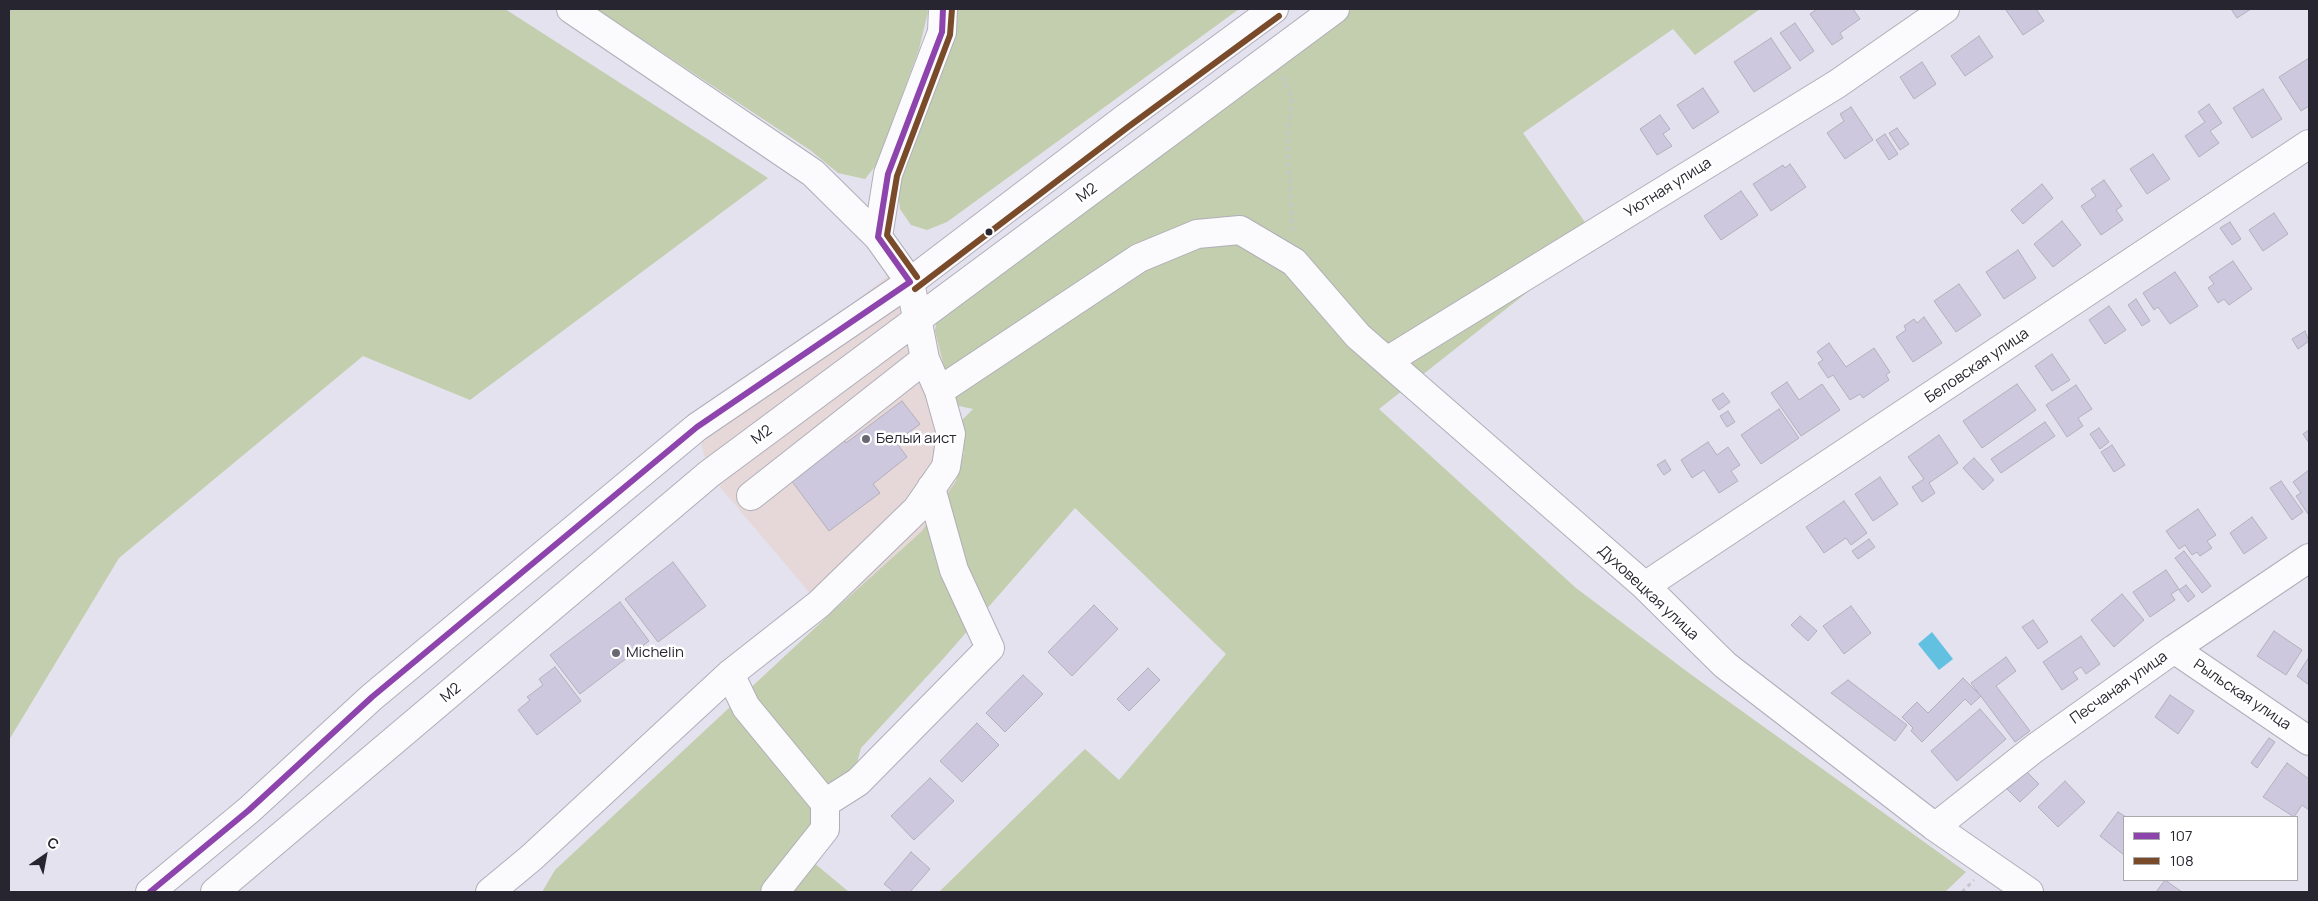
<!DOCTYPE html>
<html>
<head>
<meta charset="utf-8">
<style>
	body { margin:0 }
	#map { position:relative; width:2318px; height:901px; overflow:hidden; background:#e4e2ef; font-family:Manrope,sans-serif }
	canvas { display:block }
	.frame { position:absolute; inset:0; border:10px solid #27252f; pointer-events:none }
	.legend { position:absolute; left:2123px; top:816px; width:175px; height:65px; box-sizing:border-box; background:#fff; border:1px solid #a9a8ac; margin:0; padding:6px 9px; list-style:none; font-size:15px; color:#27252f }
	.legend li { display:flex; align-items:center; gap:10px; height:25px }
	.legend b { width:25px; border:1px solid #a9a8ac }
	.north { position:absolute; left:20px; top:831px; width:50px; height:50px; -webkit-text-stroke:4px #fff; paint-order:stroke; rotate:33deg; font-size:14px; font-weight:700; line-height:20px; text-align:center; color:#27252f }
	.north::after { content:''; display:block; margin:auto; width:18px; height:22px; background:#27252f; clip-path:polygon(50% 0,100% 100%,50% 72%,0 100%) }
</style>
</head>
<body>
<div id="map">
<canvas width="2318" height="901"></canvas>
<div class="frame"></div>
<ul class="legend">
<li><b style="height:6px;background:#8e44ad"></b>107</li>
<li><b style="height:6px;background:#7a4b2a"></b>108</li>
</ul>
<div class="north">С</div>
</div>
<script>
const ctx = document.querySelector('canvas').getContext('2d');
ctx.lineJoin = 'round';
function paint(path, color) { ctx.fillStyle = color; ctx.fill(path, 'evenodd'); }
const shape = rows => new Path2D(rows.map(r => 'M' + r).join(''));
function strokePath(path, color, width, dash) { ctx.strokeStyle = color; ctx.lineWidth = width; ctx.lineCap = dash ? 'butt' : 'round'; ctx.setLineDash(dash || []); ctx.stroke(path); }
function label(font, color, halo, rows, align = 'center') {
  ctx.font = font + ' Manrope,sans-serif'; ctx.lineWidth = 5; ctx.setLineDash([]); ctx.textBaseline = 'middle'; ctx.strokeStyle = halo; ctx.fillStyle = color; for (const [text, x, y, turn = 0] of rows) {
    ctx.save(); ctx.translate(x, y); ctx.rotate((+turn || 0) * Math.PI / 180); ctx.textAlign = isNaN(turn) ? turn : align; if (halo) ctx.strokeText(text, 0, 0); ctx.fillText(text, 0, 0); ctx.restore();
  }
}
const commercial = shape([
	[899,267,935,331,954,405,962,420,964,452,956,481,922,531,831,613,819,604,709,474,697,427]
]);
const green = shape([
	[9,9,505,9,768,178,470,400,363,356,119,558,9,740],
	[596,9,927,9,928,12,919,49,877,164,865,179,838,173,810,150],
	[952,9,1239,9,947,222,927,230,911,225,900,209,898,190,920,124],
	[1328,9,1760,9,1695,55,1673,29,1523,133,1596,238,1379,409,1576,588,1693,676,1966,872,1945,892,939,892,1085,749,1119,780,1226,654,1075,508,943,659,861,748,849,792,813,862,849,892,542,892,555,870,831,613,922,531,956,481,964,452,962,420,973,409,954,405,935,331,940,292]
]);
const water = shape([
	[1932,632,1953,659,1939,670,1918,644]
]);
const building = shape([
	[1817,9,1853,9,1860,19,1840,33,1843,38,1832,45,1810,14,1817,9],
	[2009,9,2036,9,2044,21,2023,35,2006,10,2009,9],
	[2231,9,2251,9,2237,18,2231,9],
	[1795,23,1814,51,1800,61,1780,33,1795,23],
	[1979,36,1993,57,1965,76,1951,56,1979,36],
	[1771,38,1791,68,1754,92,1734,62,1771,38],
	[2309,58,2309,106,2301,111,2279,77,2309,58],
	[1922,62,1936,84,1914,99,1900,77,1922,62],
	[1703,88,1719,112,1693,129,1677,105,1703,88],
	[2263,89,2282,119,2252,138,2233,108,2263,89],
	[2209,104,2222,123,2210,131,2219,143,2199,157,2185,136,2205,122,2198,112,2209,104],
	[1851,107,1873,140,1845,159,1827,133,1844,121,1840,114,1851,107],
	[1660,115,1670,129,1663,134,1672,146,1657,155,1640,129,1660,115],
	[1897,128,1909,144,1900,150,1889,133,1897,128],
	[1885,134,1898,154,1889,160,1876,140,1885,134],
	[2153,154,2170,179,2147,194,2130,169,2153,154],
	[1790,164,1806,187,1771,211,1753,184,1783,165,1785,168,1790,164],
	[2104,180,2122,206,2116,210,2123,220,2101,235,2081,206,2096,196,2091,189,2104,180],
	[2042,184,2053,198,2023,224,2011,210,2042,184],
	[1741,191,1758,215,1721,240,1704,216,1741,191],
	[2274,213,2288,234,2263,251,2249,230,2274,213],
	[2062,221,2081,245,2053,267,2034,244,2062,221],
	[2230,222,2241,239,2232,245,2220,228,2230,222],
	[2018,250,2036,278,2004,299,1986,272,2018,250],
	[2233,261,2252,289,2229,305,2224,299,2218,303,2208,288,2214,284,2209,277,2233,261],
	[2175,272,2198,306,2170,324,2158,307,2154,310,2143,293,2175,272],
	[1959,284,1981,315,1956,332,1934,301,1959,284],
	[2136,299,2150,321,2142,326,2128,305,2136,299],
	[2109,306,2126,330,2105,344,2089,320,2109,306],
	[1924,317,1942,343,1913,362,1896,337,1906,330,1904,326,1914,319,1917,323,1924,317],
	[2305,331,2309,341,2298,349,2292,339,2305,331],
	[1829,343,1846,367,1874,348,1890,372,1886,375,1889,380,1863,398,1860,394,1850,400,1833,375,1828,378,1818,363,1823,360,1817,352,1829,343],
	[2052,354,2070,380,2052,391,2035,366,2052,354],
	[1787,382,1799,400,1822,384,1840,410,1801,436,1771,393,1787,382],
	[2017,384,2036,410,1982,448,1963,421,2017,384],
	[2076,385,2092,409,2078,418,2083,426,2067,437,2046,405,2076,385],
	[1723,393,1730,402,1719,410,1712,400,1723,393],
	[902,401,920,424,896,442,907,457,873,484,880,493,829,531,788,476,841,436,846,443,902,401],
	[1779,409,1799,438,1761,464,1741,435,1779,409],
	[1728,411,1735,422,1727,427,1720,416,1728,411],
	[2045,422,2055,436,2001,473,1991,459,2045,422],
	[2099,428,2109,442,2100,449,2090,434,2099,428],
	[2309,430,2309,443,2303,434,2309,430],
	[1939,435,1958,463,1929,483,1935,493,1922,502,1912,487,1924,479,1908,457,1939,435],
	[1708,442,1717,455,1728,447,1740,465,1731,471,1738,481,1719,493,1704,470,1692,478,1681,460,1708,442],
	[2112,445,2125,465,2114,472,2101,452,2112,445],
	[1974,458,1994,480,1983,490,1963,468,1974,458],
	[1665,460,1671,470,1664,475,1657,465,1665,460],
	[2309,470,2309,513,2308,514,2296,496,2301,493,2293,482,2309,470],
	[1880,477,1898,504,1873,521,1855,494,1880,477],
	[2281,481,2303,512,2292,520,2270,488,2281,481],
	[1844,501,1867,533,1851,545,1846,538,1824,553,1806,527,1844,501],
	[2198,509,2216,535,2207,541,2212,548,2200,556,2197,552,2192,555,2185,545,2179,549,2166,531,2198,509],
	[2252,517,2267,538,2244,554,2230,533,2252,517],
	[1869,539,1875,547,1858,559,1852,551,1869,539],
	[2184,551,2211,586,2202,593,2175,558,2184,551],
	[673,562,706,606,658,642,625,599,673,562],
	[2166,570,2179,589,2171,594,2175,600,2150,617,2133,592,2166,570],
	[2186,585,2195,596,2188,602,2179,590,2186,585],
	[2122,594,2144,620,2114,647,2091,620,2122,594],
	[620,602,649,641,580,694,550,655,620,602],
	[1094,605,1118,629,1072,676,1048,652,1094,605],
	[1851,606,1871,633,1844,654,1823,626,1851,606],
	[1800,616,1817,631,1808,641,1791,625,1800,616],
	[2033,620,2048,642,2038,649,2022,627,2033,620],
	[2274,631,2302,650,2286,675,2257,656,2274,631],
	[2081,636,2100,664,2086,674,2081,667,2073,672,2078,679,2062,690,2043,662,2081,636],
	[2006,657,2016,671,1996,686,2030,731,2015,742,1971,683,2006,657],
	[2309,657,2309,685,2297,676,2309,657],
	[555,667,581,701,537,735,518,710,530,700,527,697,543,685,539,679,555,667],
	[1148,668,1160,680,1129,711,1117,699,1148,668],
	[1023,675,1043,694,1005,732,986,713,1023,675],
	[1963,678,1981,696,1971,705,1965,699,1922,742,1911,731,1913,728,1902,717,1917,702,1928,713,1963,678],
	[1848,680,1907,725,1895,741,1831,693,1848,680],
	[2170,695,2194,711,2178,734,2155,717,2170,695],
	[1980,709,2006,739,1957,781,1931,751,1980,709],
	[977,723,999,745,962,782,940,761,977,723],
	[2269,738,2275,742,2257,768,2251,763,2269,738],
	[2287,763,2309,779,2309,810,2302,805,2294,817,2263,797,2287,763],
	[2026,771,2039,784,2020,802,2007,789,2026,771],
	[930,778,954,801,914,840,891,816,930,778],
	[2065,781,2085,802,2058,827,2038,807,2065,781],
	[2118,812,2126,817,2124,855,2100,836,2118,812],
	[911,852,930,869,910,892,894,892,884,884,911,852],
	[2165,880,2182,892,2156,892,2165,880]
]);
const path = shape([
	[1283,77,1292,99,1287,141,1293,234],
	[1962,892,1974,880]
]);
const minor = shape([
	[571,9,813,173,878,237],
	[1387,361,1837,84,1945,9],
	[939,391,1139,258,1197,234,1240,230,1294,262,1358,336,1645,586,1725,665,1935,827,2029,892],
	[751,496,925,359],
	[1645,586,2309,144],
	[2174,649,2309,741],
	[730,674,746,707,825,803,825,829,775,892],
	[825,803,858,782,990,648,954,570,931,488],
	[1935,827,2035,748,2174,649,2309,558],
	[490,892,531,858,730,674,819,604,917,509,946,467,951,434,939,391,925,359,910,282,878,237,888,174,942,32,943,9]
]);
const highway = shape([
	[150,892,249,810,372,697,697,427,910,282,1123,120,1274,9],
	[215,892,709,474,1335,9]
]);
const bus1 = shape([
	[910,282,878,237,888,174,942,32,943,9],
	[150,892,249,810,372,697,697,427,910,282]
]);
const bus2 = shape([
	[917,277,887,235,897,176,950,35,952,9],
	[915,289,1128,127,1279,16]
]);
const markers = [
	[989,232,4.5,"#27252f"],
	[866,439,5,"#696772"],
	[616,653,5,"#696772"]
];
const streetNames = [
	["Уютная улица",1668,188,-32],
	["М2",1087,193,-37],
	["Беловская улица",1977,366,-34],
	["М2",762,435,-37],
	["Духовецкая улица",1648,593,43],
	["Песчаная улица",2119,688,-35],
	["М2",451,693,-40],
	["Рыльская улица",2242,695,34]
];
const poiNames = [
	["Белый аист",876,439],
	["Michelin",626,653]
];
paint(commercial, '#e6d8d8');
paint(green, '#c2cead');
paint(water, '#62c0e1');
paint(building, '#cdc8de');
strokePath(building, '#b2b0bb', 1);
strokePath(minor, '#b0aeb9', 30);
strokePath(highway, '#b0aeb9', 30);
strokePath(path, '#c6c5ca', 3, [4, 4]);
strokePath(minor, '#fbfbfd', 28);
strokePath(highway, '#fbfbfd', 28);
strokePath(bus1, '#8e44ad', 6);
strokePath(bus2, '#7a4b2a', 6);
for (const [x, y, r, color] of markers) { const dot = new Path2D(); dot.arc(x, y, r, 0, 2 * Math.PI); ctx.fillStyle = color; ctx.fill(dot); strokePath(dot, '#fff', 2); }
label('15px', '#27252f', '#fff', streetNames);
label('15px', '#27252f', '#fff', poiNames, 'left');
</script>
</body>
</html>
